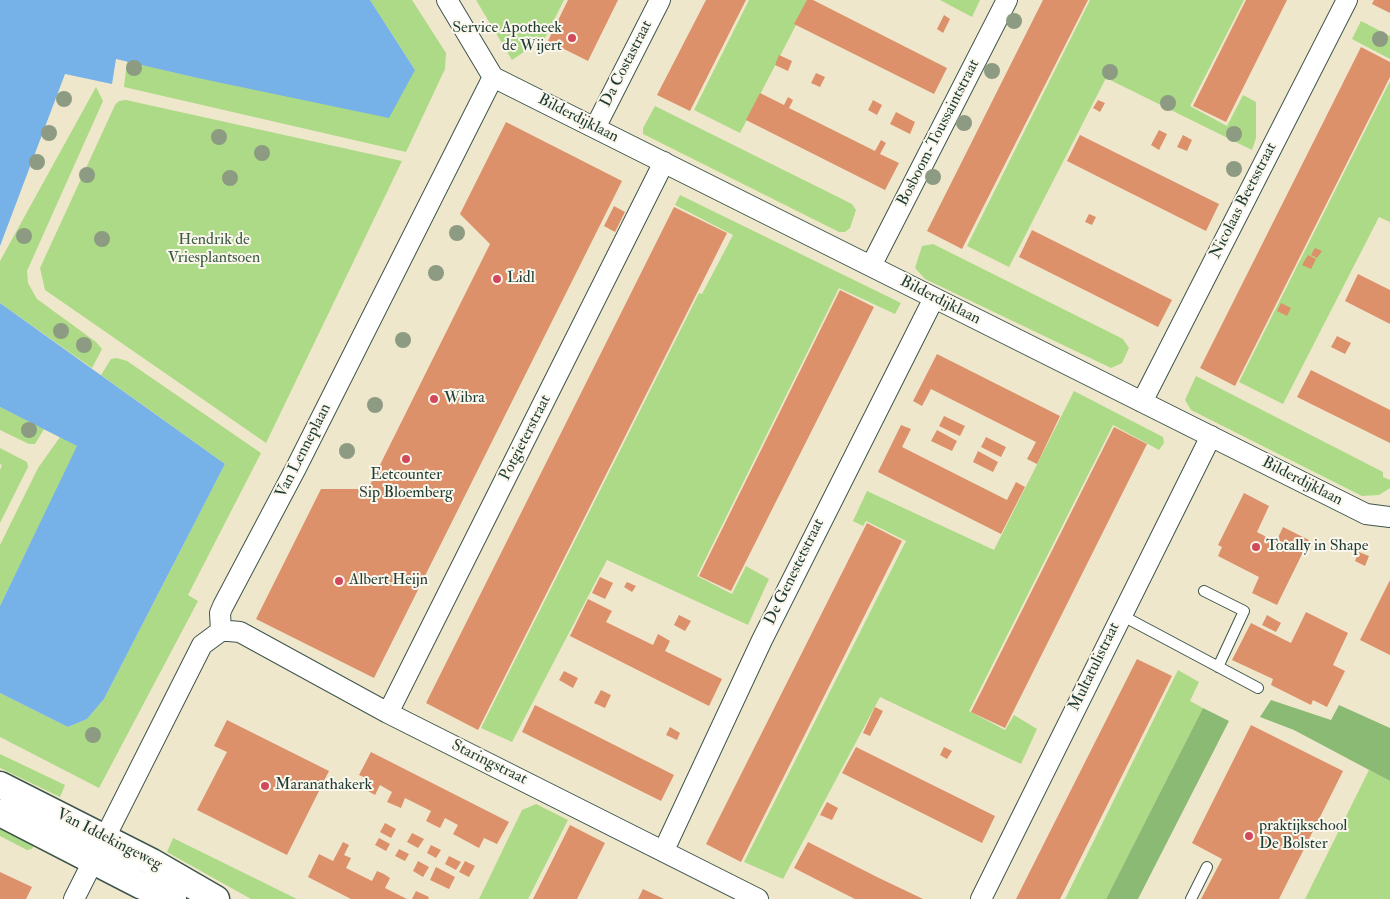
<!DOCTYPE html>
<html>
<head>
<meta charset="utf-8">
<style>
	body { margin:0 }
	canvas { display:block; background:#efe7cc }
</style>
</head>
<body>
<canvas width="1390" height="899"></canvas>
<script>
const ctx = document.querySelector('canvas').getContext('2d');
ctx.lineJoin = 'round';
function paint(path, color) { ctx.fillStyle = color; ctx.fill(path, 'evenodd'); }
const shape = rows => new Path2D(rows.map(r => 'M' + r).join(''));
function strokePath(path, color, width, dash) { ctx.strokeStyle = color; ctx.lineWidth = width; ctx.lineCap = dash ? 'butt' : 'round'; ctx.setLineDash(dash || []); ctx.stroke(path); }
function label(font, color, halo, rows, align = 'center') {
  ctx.font = font + ' "IM FELL Double Pica",serif'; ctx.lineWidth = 4; ctx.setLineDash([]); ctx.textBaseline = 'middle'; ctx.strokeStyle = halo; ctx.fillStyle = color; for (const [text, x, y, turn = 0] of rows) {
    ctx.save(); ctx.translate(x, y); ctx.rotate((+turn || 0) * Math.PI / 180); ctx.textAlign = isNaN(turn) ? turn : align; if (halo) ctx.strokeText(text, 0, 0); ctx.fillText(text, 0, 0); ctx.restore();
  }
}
const green = shape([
	[370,0,412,0,446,53,445,69,406,152,124,87,127,61,193,77,415,70],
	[476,0,564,0,545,38,512,60],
	[749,0,809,0,740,133,694,110],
	[940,0,980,0,972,17],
	[1090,0,1244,0,1190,106,1227,126,1243,95,1256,102,1256,138,1252,150,1106,78,1009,267,967,246],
	[1361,21,1390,36,1390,59,1352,39],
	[1390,81,1390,222,1379,217,1283,404,1239,382],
	[96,87,103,101,27,271,28,283,37,299,96,342,102,349,92,368,0,303,0,261],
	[126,100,402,161,266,443,45,290,40,268,115,105,119,101],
	[655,106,852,204,856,210,850,228,845,232,839,232,643,134,643,128],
	[680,195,901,303,895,314,839,288,697,576,732,594,746,566,769,579,748,625,607,560,512,742,481,728,699,293,702,294,733,235,675,205],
	[933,244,1123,339,1129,348,1122,363,1111,368,925,279,915,268,922,246],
	[117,358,127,361,261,453,188,595,198,601,99,788,0,737,0,693,68,727,87,719,104,699,225,464,101,375,111,359],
	[1196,376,1383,472,1383,477,1390,480,1390,488,1379,495,1362,496,1191,410,1185,400],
	[1074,391,1163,437,1164,443,1159,450,1113,425,969,711,1005,730,1014,715,1037,729,1021,764,880,697,783,879,744,862,906,541,866,521,863,526,853,521,867,491,994,550],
	[0,407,44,429,35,444,29,444,0,430],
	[60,437,78,446,0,606,0,545,38,468],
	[0,448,27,462,28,467,0,523,0,470,2,465,0,464],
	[1178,670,1199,682,1190,701,1203,708,1106,899,1065,899],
	[0,754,65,785,60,797,0,768],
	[1369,770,1390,781,1390,899,1305,899],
	[536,804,568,820,528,899,479,899,522,810],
	[0,824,36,842,32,849,27,850,0,836],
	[173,838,297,899,251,899,167,852]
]);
const forest = shape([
	[1271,700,1331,720,1339,705,1390,728,1390,781,1294,730,1260,717],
	[1203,708,1229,721,1138,899,1106,899]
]);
const water = shape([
	[0,0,370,0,415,70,389,118,193,77,116,59,112,84,65,74,0,246],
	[0,303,225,464,104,699,87,719,68,727,0,693,0,606,77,446,0,407]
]);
const building = shape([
	[568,0,618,0,588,61,548,41],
	[706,0,746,0,690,111,657,95],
	[807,0,813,0,947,68,934,94,794,24],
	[1043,0,1088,0,962,249,927,231],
	[1246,0,1287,0,1226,122,1193,106],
	[1374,0,1390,0,1390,13,1372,4],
	[944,15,950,19,943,33,937,29],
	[1361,47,1390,62,1390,77,1235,386,1200,368],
	[779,55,792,61,788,71,775,65],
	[816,73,825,77,820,87,811,83],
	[760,93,784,105,788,97,793,100,789,108,875,151,881,140,886,143,880,154,899,163,885,190,746,120],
	[873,100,882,105,877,115,868,110],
	[1098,100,1105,103,1100,112,1093,108],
	[896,112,915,122,910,134,890,124],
	[506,122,622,181,374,678,256,619,321,489,368,489,490,244,460,214],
	[1159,130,1167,134,1159,150,1151,145],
	[1080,135,1219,204,1206,231,1067,161],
	[1183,135,1192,140,1187,151,1177,147],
	[614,206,625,212,615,232,604,226],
	[674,207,727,233,478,730,426,703],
	[1089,214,1096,217,1092,225,1085,222],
	[1032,230,1172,300,1158,327,1019,257],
	[1315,248,1322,251,1317,258,1311,255],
	[1308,255,1316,259,1311,269,1302,265],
	[1358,274,1390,290,1390,324,1345,301],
	[840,290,874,307,731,591,699,576],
	[1281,303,1291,308,1287,316,1277,311],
	[1337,336,1351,343,1345,354,1331,347],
	[937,354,1060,416,1037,464,1027,459,1036,442,931,389,922,406,913,401],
	[1311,370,1390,410,1390,443,1297,397],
	[944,416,965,426,960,436,939,426],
	[901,425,911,429,902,447,1007,500,1016,482,1025,487,1001,534,878,472],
	[1114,427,1147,444,1005,728,971,712],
	[937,430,957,441,952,451,931,441],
	[986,437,1006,447,1001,457,981,447],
	[978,451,998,462,993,472,973,462],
	[1244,493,1269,506,1257,532,1276,542,1283,527,1309,540,1277,605,1252,593,1259,577,1218,556,1222,547,1218,545],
	[867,523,902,541,741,862,706,844],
	[1359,552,1369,556,1365,566,1355,561],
	[600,577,613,583,605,599,592,593],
	[1390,580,1390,655,1360,640],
	[627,582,636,586,632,592,624,587],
	[588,599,612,611,606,622,653,645,658,634,670,641,665,651,722,679,709,706,570,636],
	[1306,612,1348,633,1333,665,1345,671,1327,707,1313,700,1311,705,1271,685,1273,679,1232,660,1251,623,1291,643],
	[679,615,691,621,685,631,674,625],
	[1267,615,1281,623,1276,632,1262,625],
	[1137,659,1172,676,1145,730,1060,899,1016,899],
	[564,671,578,678,573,688,559,680],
	[601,690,611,695,605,708,594,703],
	[535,705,674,775,661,801,522,732],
	[875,707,883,711,870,736,863,733],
	[227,720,329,771,287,855,197,810,227,752,214,746],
	[1251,725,1343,771,1279,899,1201,899,1222,859,1192,843],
	[670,727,680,733,677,740,666,735],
	[856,747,995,816,982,843,842,773],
	[944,747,952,751,947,759,940,755],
	[371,752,509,822,497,844,484,838,479,848,453,834,458,825,445,818,440,828,426,821,431,811,405,798,401,808,387,802,392,792,380,785,375,795,368,791,373,781,359,775],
	[827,802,838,808,832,820,820,815],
	[385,823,396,829,391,838,380,832],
	[570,825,605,843,577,899,533,899],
	[412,833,424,839,418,848,407,842],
	[379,838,390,844,386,851,375,845],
	[343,842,349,845,344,855,351,858,346,868,372,881,377,871,384,874,390,878,385,888,407,899,351,899,308,877,319,854,333,861],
	[808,842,877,877,923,899,855,899,841,892,794,868],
	[431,845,441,850,436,858,427,853],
	[399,849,409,854,405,861,395,856],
	[449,856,461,862,456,870,445,864],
	[418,861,429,867,423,877,413,871],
	[465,861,475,866,469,877,459,872],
	[436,867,455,877,449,889,430,880],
	[0,872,32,887,26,899,0,899],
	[643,889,664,899,638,899],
	[416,891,429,897,428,899,412,899]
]);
const service = shape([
	[1204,591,1244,611,1218,667],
	[1121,615,1258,688],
	[1191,899,1207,867]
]);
const minor = shape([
	[447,0,493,77],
	[493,77,1366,514,1390,517],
	[595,128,660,0],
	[871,266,1007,0],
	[1142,402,1347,0],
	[221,631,220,613,223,606,296,468,493,77],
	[388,713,664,162],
	[664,850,762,640,934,298],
	[74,899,202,645,221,631,229,631,240,632,388,713,758,899],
	[981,899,1211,436]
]);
const tertiary = shape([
	[0,785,152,862,216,899],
	[0,813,140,885,173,899]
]);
const trees = [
	[1014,21],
	[1380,39],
	[134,68],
	[992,71],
	[1110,72],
	[64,99],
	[1168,103],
	[964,123],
	[49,133],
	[1234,134],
	[219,137],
	[262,153],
	[37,162],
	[1234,169],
	[87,175],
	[933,177],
	[230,178],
	[457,233],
	[24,236],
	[102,239],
	[436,273],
	[61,331],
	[403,340],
	[84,345],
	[375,405],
	[29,430],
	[347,451],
	[93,735]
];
const markers = [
	[572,38,5,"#d1495b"],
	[497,279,5,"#d1495b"],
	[434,399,5,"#d1495b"],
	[406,459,5,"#d1495b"],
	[1256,547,5,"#d1495b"],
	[339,581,5,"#d1495b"],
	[265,786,5,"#d1495b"],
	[1249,836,5,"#d1495b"]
];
const poiNames = [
	["Service Apotheek",562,29,"right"],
	["de Wijert",562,47,"right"],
	["Lidl",507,279],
	["Wibra",444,399],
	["Eetcounter",406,476,"center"],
	["Sip Bloemberg",406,494,"center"],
	["Totally in Shape",1266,547],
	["Albert Heijn",349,581],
	["Maranathakerk",275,786],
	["praktijkschool",1259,827],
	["De Bolster",1259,845]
];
const streetNames = [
	["Da Costastraat",627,64,-63],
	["Bilderdijklaan",578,119,27],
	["Bosboom-Toussaintstraat",939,133,-63],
	["Nicolaas Beetsstraat",1244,201,-63],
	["Bilderdijklaan",940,301,27],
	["Potgieterstraat",526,438,-63],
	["Van Lenneplaan",304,451,-63],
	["Bilderdijklaan",1302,482,27],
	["De Genestetstraat",795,572,-64],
	["Multatulistraat",1095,667,-64],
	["Staringstraat",489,763,26],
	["Van Iddekingeweg",109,840,27]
];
const parkNames = [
	["Hendrik de",214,241],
	["Vriesplantsoen",214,259]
];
paint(green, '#adda86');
paint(forest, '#8aba73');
paint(water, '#76b2e8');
paint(building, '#dc916b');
strokePath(service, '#3e564b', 12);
strokePath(minor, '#3e564b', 22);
strokePath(tertiary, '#3e564b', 29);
strokePath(service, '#fff', 10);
strokePath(minor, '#fff', 20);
strokePath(tertiary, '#fff', 26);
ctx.fillStyle = '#8c9b81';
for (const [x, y] of trees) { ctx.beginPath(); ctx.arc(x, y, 8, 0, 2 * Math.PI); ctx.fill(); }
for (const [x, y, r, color] of markers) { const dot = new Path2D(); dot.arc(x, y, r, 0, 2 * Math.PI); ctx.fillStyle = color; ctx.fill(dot); strokePath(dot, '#fbf7ec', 2); }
label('16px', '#1f3d34', '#fbf7ec', poiNames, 'left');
label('16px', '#1f3d34', '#fbf7ec', streetNames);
label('16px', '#3b5c44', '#fbf7ec', parkNames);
</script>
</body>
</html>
